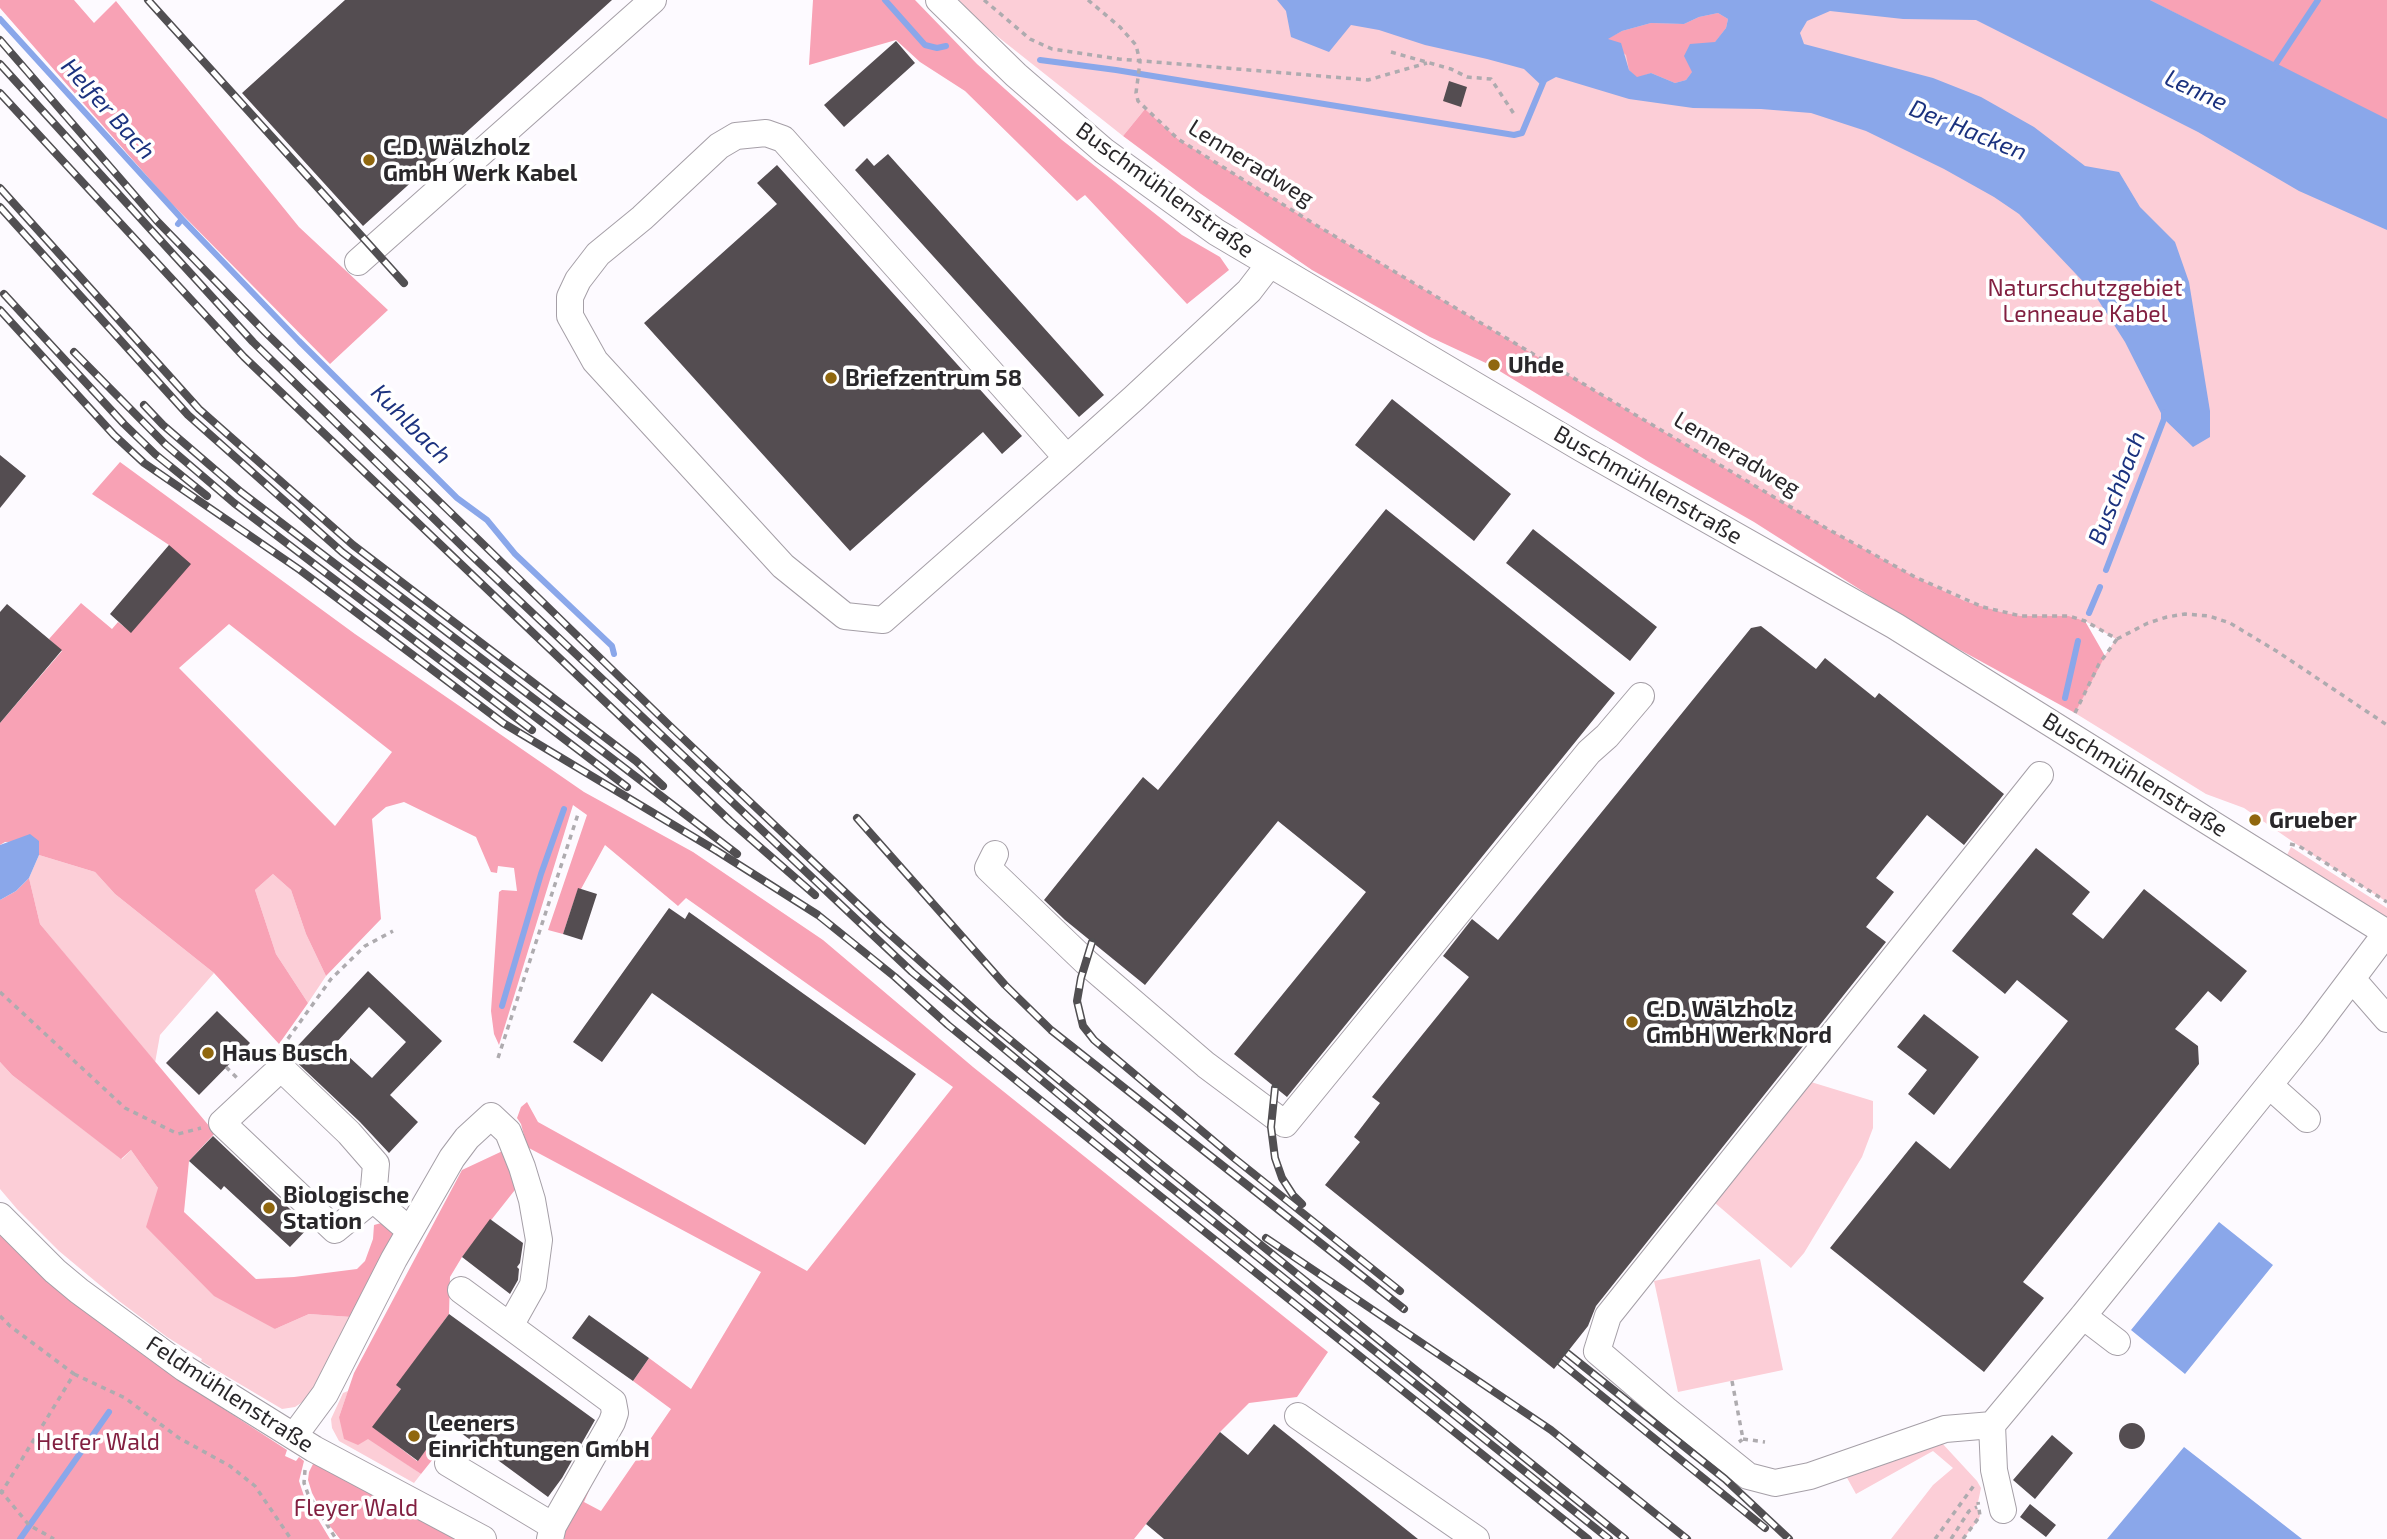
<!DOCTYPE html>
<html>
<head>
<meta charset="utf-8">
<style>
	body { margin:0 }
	canvas { display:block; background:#fdfaff }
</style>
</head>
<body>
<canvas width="2387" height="1539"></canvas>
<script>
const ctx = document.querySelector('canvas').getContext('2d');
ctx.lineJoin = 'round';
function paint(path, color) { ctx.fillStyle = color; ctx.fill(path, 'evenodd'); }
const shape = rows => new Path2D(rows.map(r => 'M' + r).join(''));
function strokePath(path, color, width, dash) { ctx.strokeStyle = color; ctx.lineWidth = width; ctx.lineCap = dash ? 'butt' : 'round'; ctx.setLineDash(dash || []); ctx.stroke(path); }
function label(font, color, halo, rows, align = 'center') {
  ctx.font = font + ' "Exo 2",sans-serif'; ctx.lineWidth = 7; ctx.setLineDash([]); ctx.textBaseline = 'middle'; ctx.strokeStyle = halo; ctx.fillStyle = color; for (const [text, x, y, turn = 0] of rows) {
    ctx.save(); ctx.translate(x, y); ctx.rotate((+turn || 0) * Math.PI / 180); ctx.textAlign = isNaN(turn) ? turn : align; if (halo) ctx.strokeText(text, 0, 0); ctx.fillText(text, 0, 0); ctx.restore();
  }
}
const green = shape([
	[959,0,2346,0,2387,49,2387,902,2299,846,2244,808,2206,794,2075,713,2099,664,2116,639,2085,621,2069,616,2021,616,2001,612,1965,601,1915,577,1826,528,1316,225,1178,139,1145,109,1123,136,978,21],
	[2291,847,2387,908,2387,919,2287,855],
	[39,855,95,872,115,894,214,973,160,1035,155,1063,40,924,29,878],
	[273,874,291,890,306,934,326,976,308,1003,276,954,255,890],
	[0,1062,12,1075,122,1159,131,1150,158,1188,275,1329,309,1314,351,1317,307,1399,295,1407,282,1409,201,1361,202,1359,167,1337,119,1301,59,1251,17,1209,0,1189],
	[1811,1082,1873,1101,1873,1128,1862,1157,1804,1253,1791,1268,1715,1203],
	[1760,1259,1783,1370,1678,1392,1654,1281],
	[348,1391,339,1417,421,1474,414,1483,339,1441,332,1428,331,1419,343,1393],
	[1941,1442,1977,1481,1981,1488,1977,1507,1980,1516,1977,1522,1963,1539,1891,1539,1933,1485,1953,1468,1933,1451,1856,1494,1846,1476]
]);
const forest = shape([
	[0,0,74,0,94,23,116,1,299,227,388,310,330,364,167,199,0,8],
	[813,0,915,0,977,64,1062,140,1182,235,1220,257,1229,270,1187,304,1085,195,1077,201,965,91,920,62,896,40,809,65],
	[2150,0,2387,0,2387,120,2191,21],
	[1718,13,1728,19,1726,28,1686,80,1675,83,1651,73,1637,78,1629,70,1626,55,1607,39,1622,31,1651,23,1684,24,1699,17],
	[1145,109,1178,139,1316,225,1826,528,1915,577,1965,601,2001,612,2021,616,2069,616,2085,621,2105,656,2075,713,1922,629,1754,522,1649,462,1488,364,1430,337,1312,270,1201,194,1123,136],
	[120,462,355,634,584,792,693,852,823,940,973,1067,1328,1352,1297,1397,1249,1403,1220,1432,1134,1539,564,1539,569,1514,591,1486,584,1502,601,1511,671,1409,633,1381,649,1358,691,1389,761,1272,527,1147,521,1124,517,1118,521,1107,527,1102,538,1122,807,1271,953,1087,686,898,678,906,605,845,581,889,578,889,563,934,548,930,587,815,573,805,499,1045,494,1034,491,1011,499,892,502,890,517,891,514,868,498,866,497,873,491,872,476,837,404,802,386,807,372,819,381,919,326,976,306,934,291,890,273,874,255,890,276,954,308,1003,279,1044,214,973,115,894,95,872,39,855,38,841,5,842,0,845,0,723,62,651,49,639,81,603,112,629,118,622,131,632,169,545,92,494],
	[229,624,392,752,335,826,179,668],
	[29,878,40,924,215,1133,189,1161,184,1212,256,1279,294,1277,357,1269,365,1261,373,1239,374,1225,385,1222,394,1235,351,1317,309,1314,275,1329,214,1296,146,1227,158,1188,131,1150,121,1159,12,1075,0,1062,0,900,16,891],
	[509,1148,522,1181,462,1257,450,1277,449,1314,397,1385,401,1389,373,1427,417,1461,428,1447,437,1454,421,1474,368,1439,358,1445,344,1439,339,1417,354,1373,462,1170],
	[0,1232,79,1305,124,1341,167,1372,287,1450,285,1456,296,1461,299,1457,304,1461,299,1481,304,1496,330,1539,0,1539],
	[319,1452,483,1539,340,1539,329,1525,312,1493,308,1480,309,1472]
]);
const water = shape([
	[1277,0,2150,0,2387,119,2387,230,2299,191,2198,132,1976,20,1903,19,1830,11,1807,21,1800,33,1804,44,1933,78,1981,97,2034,127,2085,166,2119,172,2140,207,2175,242,2189,282,2210,411,2210,437,2193,447,2164,419,2125,342,2093,292,2019,214,1994,197,1944,169,1866,131,1811,113,1761,109,1693,108,1629,99,1556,77,1541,85,1524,69,1487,59,1425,45,1379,30,1351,25,1329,52,1291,37,1286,11],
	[1718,13,1728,19,1726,28,1715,42,1690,44,1684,56,1692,72,1686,80,1675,83,1651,73,1637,77,1629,70,1621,43,1608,39,1622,31,1651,23,1684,24,1699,17],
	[30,834,39,841,39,855,29,878,16,891,0,900,0,845],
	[2219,1222,2273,1265,2185,1374,2131,1330],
	[2184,1447,2302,1539,2107,1539]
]);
const stream = shape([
	[885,0,925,45,937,48,946,46],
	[0,19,182,219,178,224],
	[1040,60,1116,70,1514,135,1522,133,1545,78],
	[2273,68,2318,0],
	[182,219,299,341,457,498,487,520,515,554,612,646,614,654],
	[2106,570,2164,419,2164,412],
	[2089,613,2100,587],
	[2065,698,2078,641],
	[502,1006,541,874,564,809],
	[20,1539,109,1412]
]);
const building = shape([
	[345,0,612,0,363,226,242,93],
	[896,41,915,63,844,127,824,105],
	[1449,81,1467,87,1461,107,1443,101],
	[888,154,1104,395,1079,417,855,170,867,158,874,166],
	[777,165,1022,436,1002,454,983,432,850,551,644,323,777,204,757,183],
	[1392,399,1511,494,1474,541,1355,445],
	[0,455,26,476,0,508],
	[1386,509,1615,693,1287,1097,1234,1054,1366,892,1278,821,1145,985,1065,920,1044,900,1143,777,1158,790],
	[1533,529,1657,627,1630,661,1506,563],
	[169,545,191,564,131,633,110,614],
	[7,604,62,650,0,723,0,612],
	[1761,626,1816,669,1825,658,1875,698,1879,693,2004,794,1964,845,1927,815,1876,878,1894,892,1866,927,1886,942,1596,1306,1588,1326,1554,1369,1325,1185,1360,1142,1354,1137,1380,1103,1372,1097,1469,977,1443,956,1472,919,1498,940,1751,628],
	[2036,848,2090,892,2072,914,2103,939,2144,889,2247,971,2221,1002,2208,991,2175,1029,2198,1046,2199,1064,2023,1282,2044,1298,1984,1372,1830,1248,1916,1141,1950,1169,2068,1021,2017,980,2005,994,1952,951],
	[578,888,597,894,582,940,563,934],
	[669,908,685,919,689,912,916,1074,865,1145,652,993,602,1062,573,1042],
	[368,971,442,1041,390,1095,418,1122,389,1153,360,1122,289,1055],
	[369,1007,406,1042,372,1078,335,1044],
	[217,1011,250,1043,199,1095,166,1063],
	[1924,1014,1979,1057,1934,1115,1908,1094,1927,1070,1897,1047],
	[213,1136,309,1227,290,1247,224,1186,221,1190,189,1161],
	[490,1219,523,1243,520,1263,517,1267,519,1269,518,1280,510,1294,462,1257],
	[449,1314,595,1420,562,1478,548,1497,446,1422,418,1461,372,1427,401,1389,396,1385],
	[589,1315,649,1358,633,1381,572,1338],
	'2119 1436a13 13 0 1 1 26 0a13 13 0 1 1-26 0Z',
	[1274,1424,1418,1539,1164,1539,1146,1524,1220,1432,1248,1455],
	[2052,1435,2073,1453,2035,1499,2013,1480],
	[2030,1504,2056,1525,2046,1537,2020,1517]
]);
const path = shape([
	[984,0,1030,39,1052,49,1119,59,1368,80,1427,63],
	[1088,0,1120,27,1136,45,1140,62,1136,93,1138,101,1178,139,1316,225,1826,528,1915,577,1983,607,2021,616,2069,616,2085,621,2117,639],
	[1391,52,1451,69,1467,77,1491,79,1516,117],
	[2117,639,2148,623,2167,617,2185,614,2209,616,2230,623,2278,652,2387,725],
	[2075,713,2099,664,2117,639],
	[2290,844,2299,846,2387,902],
	[0,992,125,1108,178,1134,201,1128],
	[282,1047,331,979,365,946,393,931],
	[498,1058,579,811],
	[226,1067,237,1078],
	[0,1316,10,1326,74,1374,0,1495],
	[74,1374,125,1398,179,1438,230,1466,255,1486,291,1539],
	[1732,1381,1743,1439,1739,1442],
	[1743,1439,1765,1442],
	[305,1470,304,1483,308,1494,336,1539],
	[0,1490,29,1525,54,1539],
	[1935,1539,1975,1484],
	[1951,1539,1969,1511,1977,1507],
	[1963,1539,1980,1516,1978,1502]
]);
const minor = shape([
	[939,0,1016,75,1104,151,1216,232,1581,448,1895,626,2387,933],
	[358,262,653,0],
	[1067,458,783,139,766,133,736,136,719,146,642,218,598,254,578,280,570,297,570,316,595,361,783,566,845,616,883,620,1067,458,1134,398,1249,291,1269,265],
	[995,854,988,868,1086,962,1206,1065,1285,1124,1589,752,1607,736,1641,696],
	[2353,980,2387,1019],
	[281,1068,349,1133,376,1164,373,1199,335,1230,222,1123,281,1068],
	[2269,1085,2307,1119],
	[373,1199,410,1231],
	[0,1216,55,1271,79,1291,184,1368,314,1449,483,1539],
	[461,1290,613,1402,615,1413,612,1422,553,1526],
	[2083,1316,2117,1342],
	[1298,1416,1476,1539],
	[1992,1425,1945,1429,1810,1476,1775,1483,1748,1476,1666,1410,1597,1351,1608,1316,2040,775],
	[1992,1425,2083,1316,2311,1033,2387,932],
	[1992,1425,1994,1470,2003,1510],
	[294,1436,325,1394,394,1259,452,1158,467,1138,491,1116,508,1132,522,1167,532,1200,539,1240,533,1285,510,1326],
	[448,1463,553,1526,550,1539]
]);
const rail = shape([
	[148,0,404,283],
	[0,40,157,221,265,332,669,725,883,928,985,1019,1151,1156,1625,1539],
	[0,64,253,342,469,553,912,972,1158,1177,1609,1539],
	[0,93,244,357,730,821,815,895],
	[0,188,199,409,353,545,636,761,663,786],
	[0,207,188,415,342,552,737,854],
	[4,294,124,424,155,454,207,496],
	[0,310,114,435,144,463,300,570,503,723,717,851,818,915,895,977,948,1025,1028,1090,1588,1539],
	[74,352,165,444,234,503,532,730],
	[144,405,163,425,241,492,627,787],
	[857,818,1005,985,1051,1030,1404,1309],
	[1092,942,1081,978,1077,1001,1083,1026,1094,1040,1234,1158,1400,1291],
	[1275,1088,1271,1127,1275,1158,1282,1178,1293,1195,1302,1204],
	[1266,1238,1551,1430,1687,1539],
	[1567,1353,1725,1479,1789,1539],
	[1560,1362,1765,1528]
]);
const markers = [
	[369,160,7,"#90670e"],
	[1494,365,7,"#90670e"],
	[831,378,7,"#90670e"],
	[2255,820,7,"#90670e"],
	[1632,1022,7,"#90670e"],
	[208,1053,7,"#90670e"],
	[269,1208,7,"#90670e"],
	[414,1436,7,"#90670e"]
];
const poiNames = [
	["C.D. Wälzholz",383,147],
	["GmbH Werk Kabel",383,173],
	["Uhde",1508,365],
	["Briefzentrum 58",845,378],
	["Grueber",2269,820],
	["C.D. Wälzholz",1646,1009],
	["GmbH Werk Nord",1646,1035],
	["Haus Busch",222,1053],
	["Biologische",283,1195],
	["Station",283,1221],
	["Leeners",428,1423],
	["Einrichtungen GmbH",428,1449]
];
const streetNames = [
	["Lenneradweg",1251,163,32],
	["Buschmühlenstraße",1165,190,36],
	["Lenneradweg",1737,454,31],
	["Buschmühlenstraße",1648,485,30],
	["Buschmühlenstraße",2135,775,32],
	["Feldmühlenstraße",230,1394,33]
];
const parkNames = [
	["Naturschutzgebiet",2085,288],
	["Lenneaue Kabel",2085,314],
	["Helfer Wald",98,1442],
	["Fleyer Wald",356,1508]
];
const waterNames = [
	["Lenne",2196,90,25],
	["Helfer Bach",108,109,48],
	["Der Hacken",1968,130,22],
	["Kuhlbach",411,424,45],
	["Buschbach",2117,488,-69]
];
paint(green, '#fcced7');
paint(forest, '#f8a2b5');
paint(water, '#8aa7ea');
strokePath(stream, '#8aa7ea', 6);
paint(building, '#544d51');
strokePath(minor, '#a59fa7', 28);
strokePath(path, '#aeabaf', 3.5, [5, 5]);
strokePath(minor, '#fff', 26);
strokePath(rail, '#514f52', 8);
strokePath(rail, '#fff', 5, [16]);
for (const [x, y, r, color] of markers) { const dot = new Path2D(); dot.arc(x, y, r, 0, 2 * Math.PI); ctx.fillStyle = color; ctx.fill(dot); strokePath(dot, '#fff', 2.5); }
label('bold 23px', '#29272a', '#fff', poiNames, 'left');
label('23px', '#29272a', '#fff', streetNames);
label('23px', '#822041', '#fff', parkNames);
label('italic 24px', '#1b327f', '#fff', waterNames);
</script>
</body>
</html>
